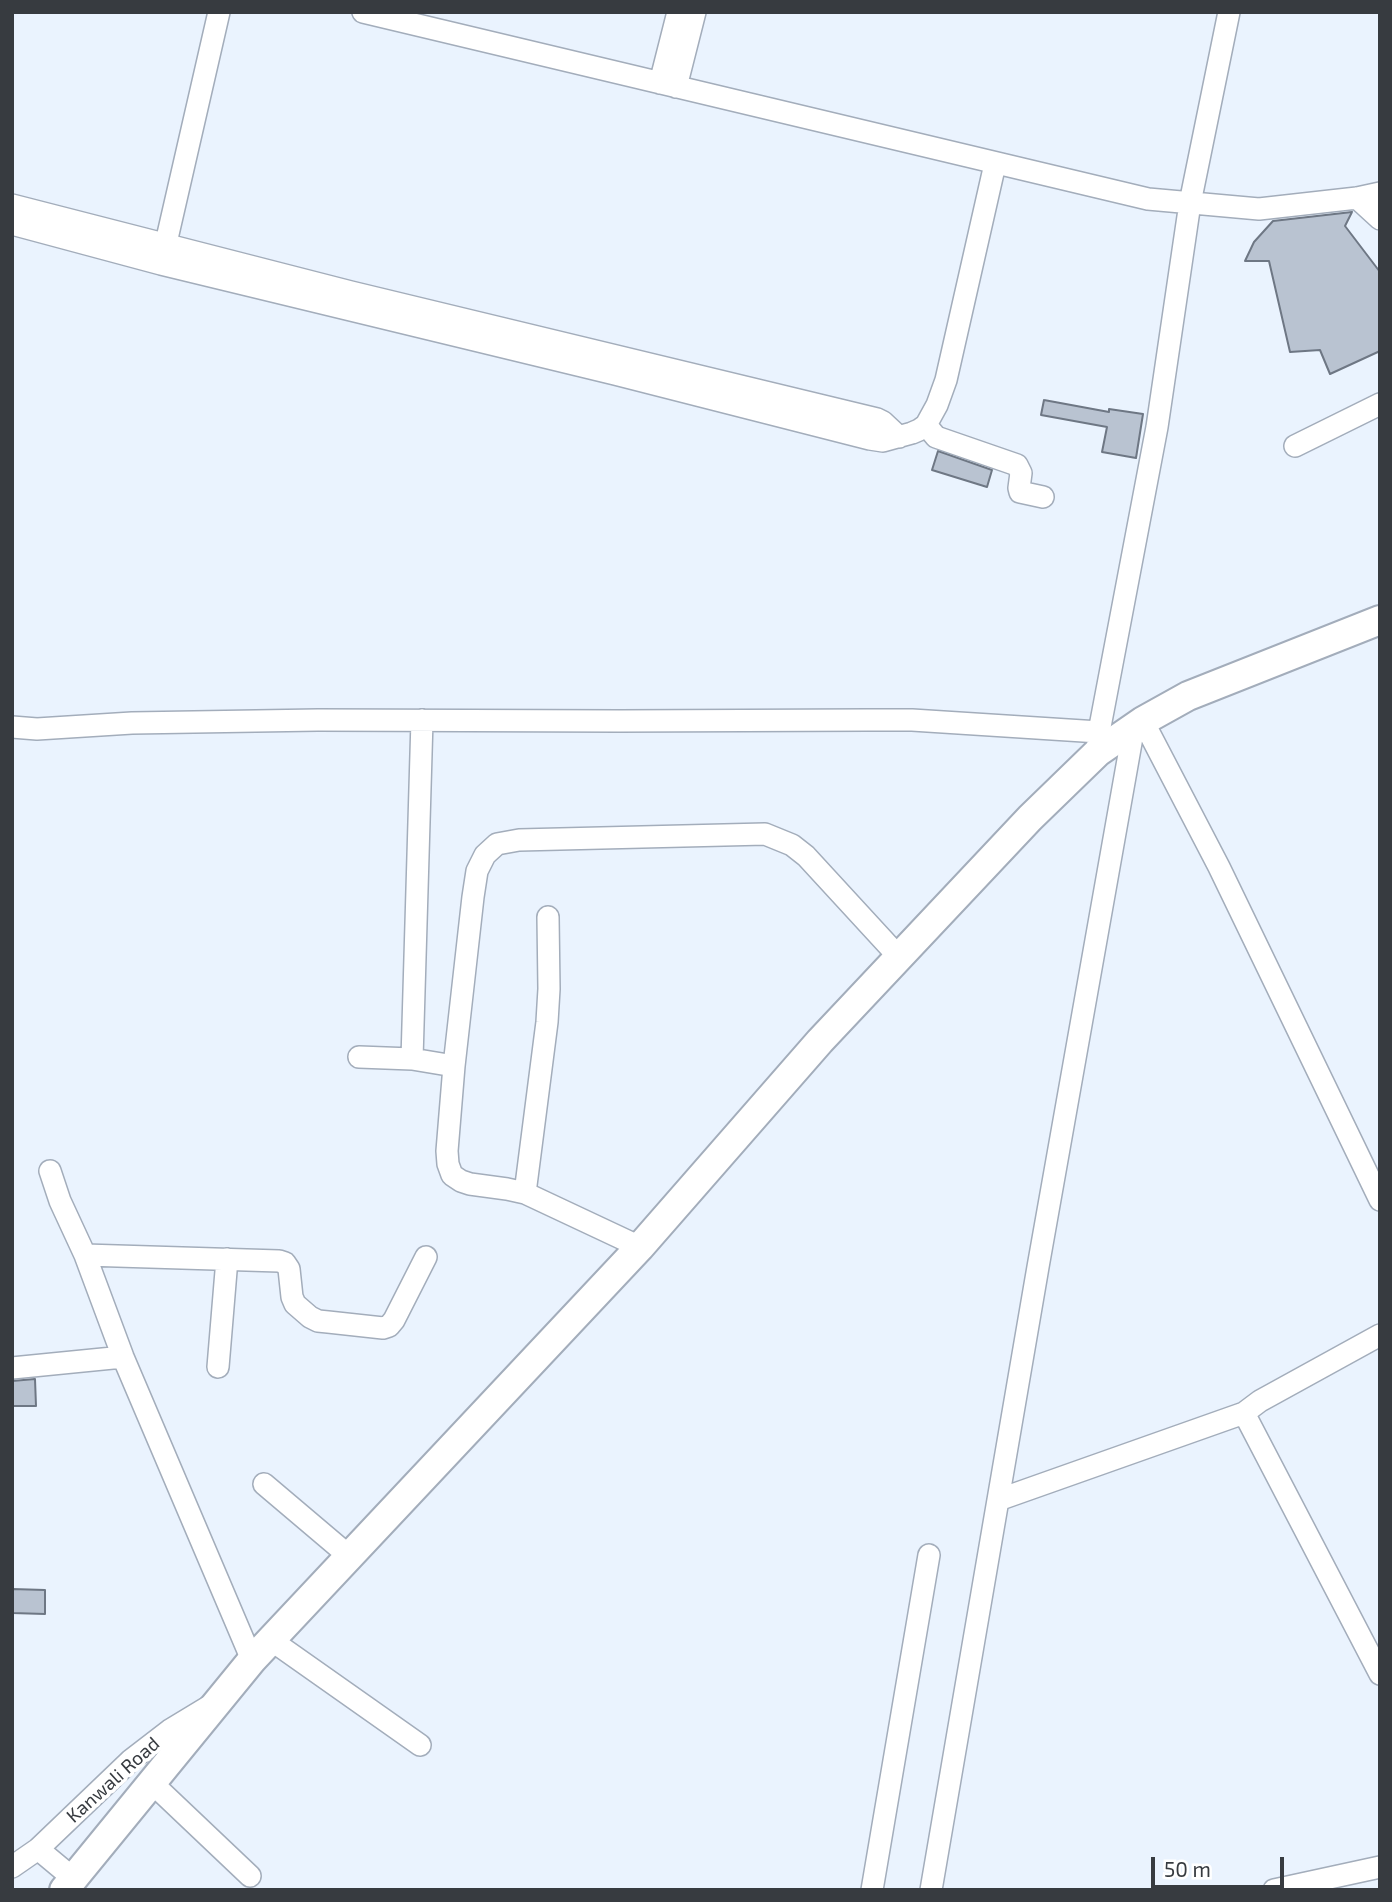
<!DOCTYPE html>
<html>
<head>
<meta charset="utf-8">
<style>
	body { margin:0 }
	#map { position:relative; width:1392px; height:1902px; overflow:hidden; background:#eaf3fe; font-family:"Exo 2",sans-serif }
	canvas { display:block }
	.frame { position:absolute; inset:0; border:14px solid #373b40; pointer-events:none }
	.scale { position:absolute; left:1151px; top:1857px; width:133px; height:32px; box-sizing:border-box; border:4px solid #373b40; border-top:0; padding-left:9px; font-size:21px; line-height:24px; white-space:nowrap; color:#373b40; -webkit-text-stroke:5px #fff; paint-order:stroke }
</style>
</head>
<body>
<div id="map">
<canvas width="1392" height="1902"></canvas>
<div class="frame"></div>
<div class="scale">50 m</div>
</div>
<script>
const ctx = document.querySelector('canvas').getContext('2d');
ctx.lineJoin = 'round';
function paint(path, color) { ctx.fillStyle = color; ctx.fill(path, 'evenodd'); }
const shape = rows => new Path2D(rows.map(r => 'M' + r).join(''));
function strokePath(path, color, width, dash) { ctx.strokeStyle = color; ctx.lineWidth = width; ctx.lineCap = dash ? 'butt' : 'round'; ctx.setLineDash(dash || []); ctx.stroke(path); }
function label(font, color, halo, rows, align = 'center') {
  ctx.font = font + ' "Exo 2",sans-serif'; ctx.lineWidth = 7; ctx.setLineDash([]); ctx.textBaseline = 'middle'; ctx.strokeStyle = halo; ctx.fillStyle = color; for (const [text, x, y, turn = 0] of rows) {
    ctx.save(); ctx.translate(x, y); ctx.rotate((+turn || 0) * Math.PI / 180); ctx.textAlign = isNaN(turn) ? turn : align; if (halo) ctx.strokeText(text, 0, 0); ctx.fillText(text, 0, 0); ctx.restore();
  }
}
const building = shape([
	[1352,212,1345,226,1380,272,1380,351,1330,374,1320,350,1290,352,1269,261,1245,261,1254,242,1273,221,1352,212],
	[1044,400,1109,412,1109,409,1143,414,1136,458,1102,452,1107,427,1041,415,1044,400],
	[938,451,992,470,987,487,932,470,938,451],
	[35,1379,36,1406,12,1406,12,1381,35,1379],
	[12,1589,45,1590,45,1614,12,1613,12,1589]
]);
const minor = shape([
	[363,12,1148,199,1259,209,1357,198,1380,193],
	[660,83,678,12],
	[676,87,695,12],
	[1357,198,1380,219],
	[12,205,351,292,877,419,883,422,899,437],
	[12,224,161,264,615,374,870,439,883,441,912,433,919,430,926,425,937,405,946,380,995,164],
	[163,256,219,12],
	[926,425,936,437,1017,465,1021,473,1019,488,1020,492,1043,497],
	[1295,446,1380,404],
	[1143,721,1219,867,1380,1200],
	[12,727,37,729,132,723,318,720,619,721,868,720,912,720,1099,732],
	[1098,743,1099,732,1157,427,1190,203,1229,12],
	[359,1057,412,1059,454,1066],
	[412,1059,422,720],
	[50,1171,60,1201,85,1255,123,1357,252,1660],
	[525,1193,547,1022,549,989,548,917],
	[640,1247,525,1193,507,1189,470,1184,461,1181,452,1175,448,1164,447,1151,454,1066,473,897,477,871,485,855,497,844,519,840,765,834,792,845,806,856,898,956],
	[85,1255,279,1261,285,1263,289,1269,292,1297,295,1304,310,1317,318,1321,328,1322,383,1328,389,1326,394,1320,426,1257],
	[1380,1335,1260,1401,1244,1413,1380,1674],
	[218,1367,227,1259],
	[12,1368,123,1357],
	[264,1484,349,1556],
	[998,1500,1244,1413],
	[271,1640,420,1745],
	[152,1783,250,1876],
	[38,1849,74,1879],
	[12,1867,38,1849,131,1760,170,1730,208,1707],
	[872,1890,929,1555],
	[931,1890,1038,1267,1134,726],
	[1274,1890,1380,1867]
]);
const major = shape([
	[64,1890,252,1660,640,1247,820,1041,1030,818,1098,752,1143,721,1188,696,1380,620]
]);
const streetNames = [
	["Kanwali Road",113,1780,-42]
];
paint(building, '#b9c3d1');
strokePath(building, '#6e7784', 2);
strokePath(minor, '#a3adbb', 24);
strokePath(major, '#a3adbb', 32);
strokePath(minor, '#fff', 21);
strokePath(major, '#fff', 28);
label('19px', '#373b40', '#fff', streetNames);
</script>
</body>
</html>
